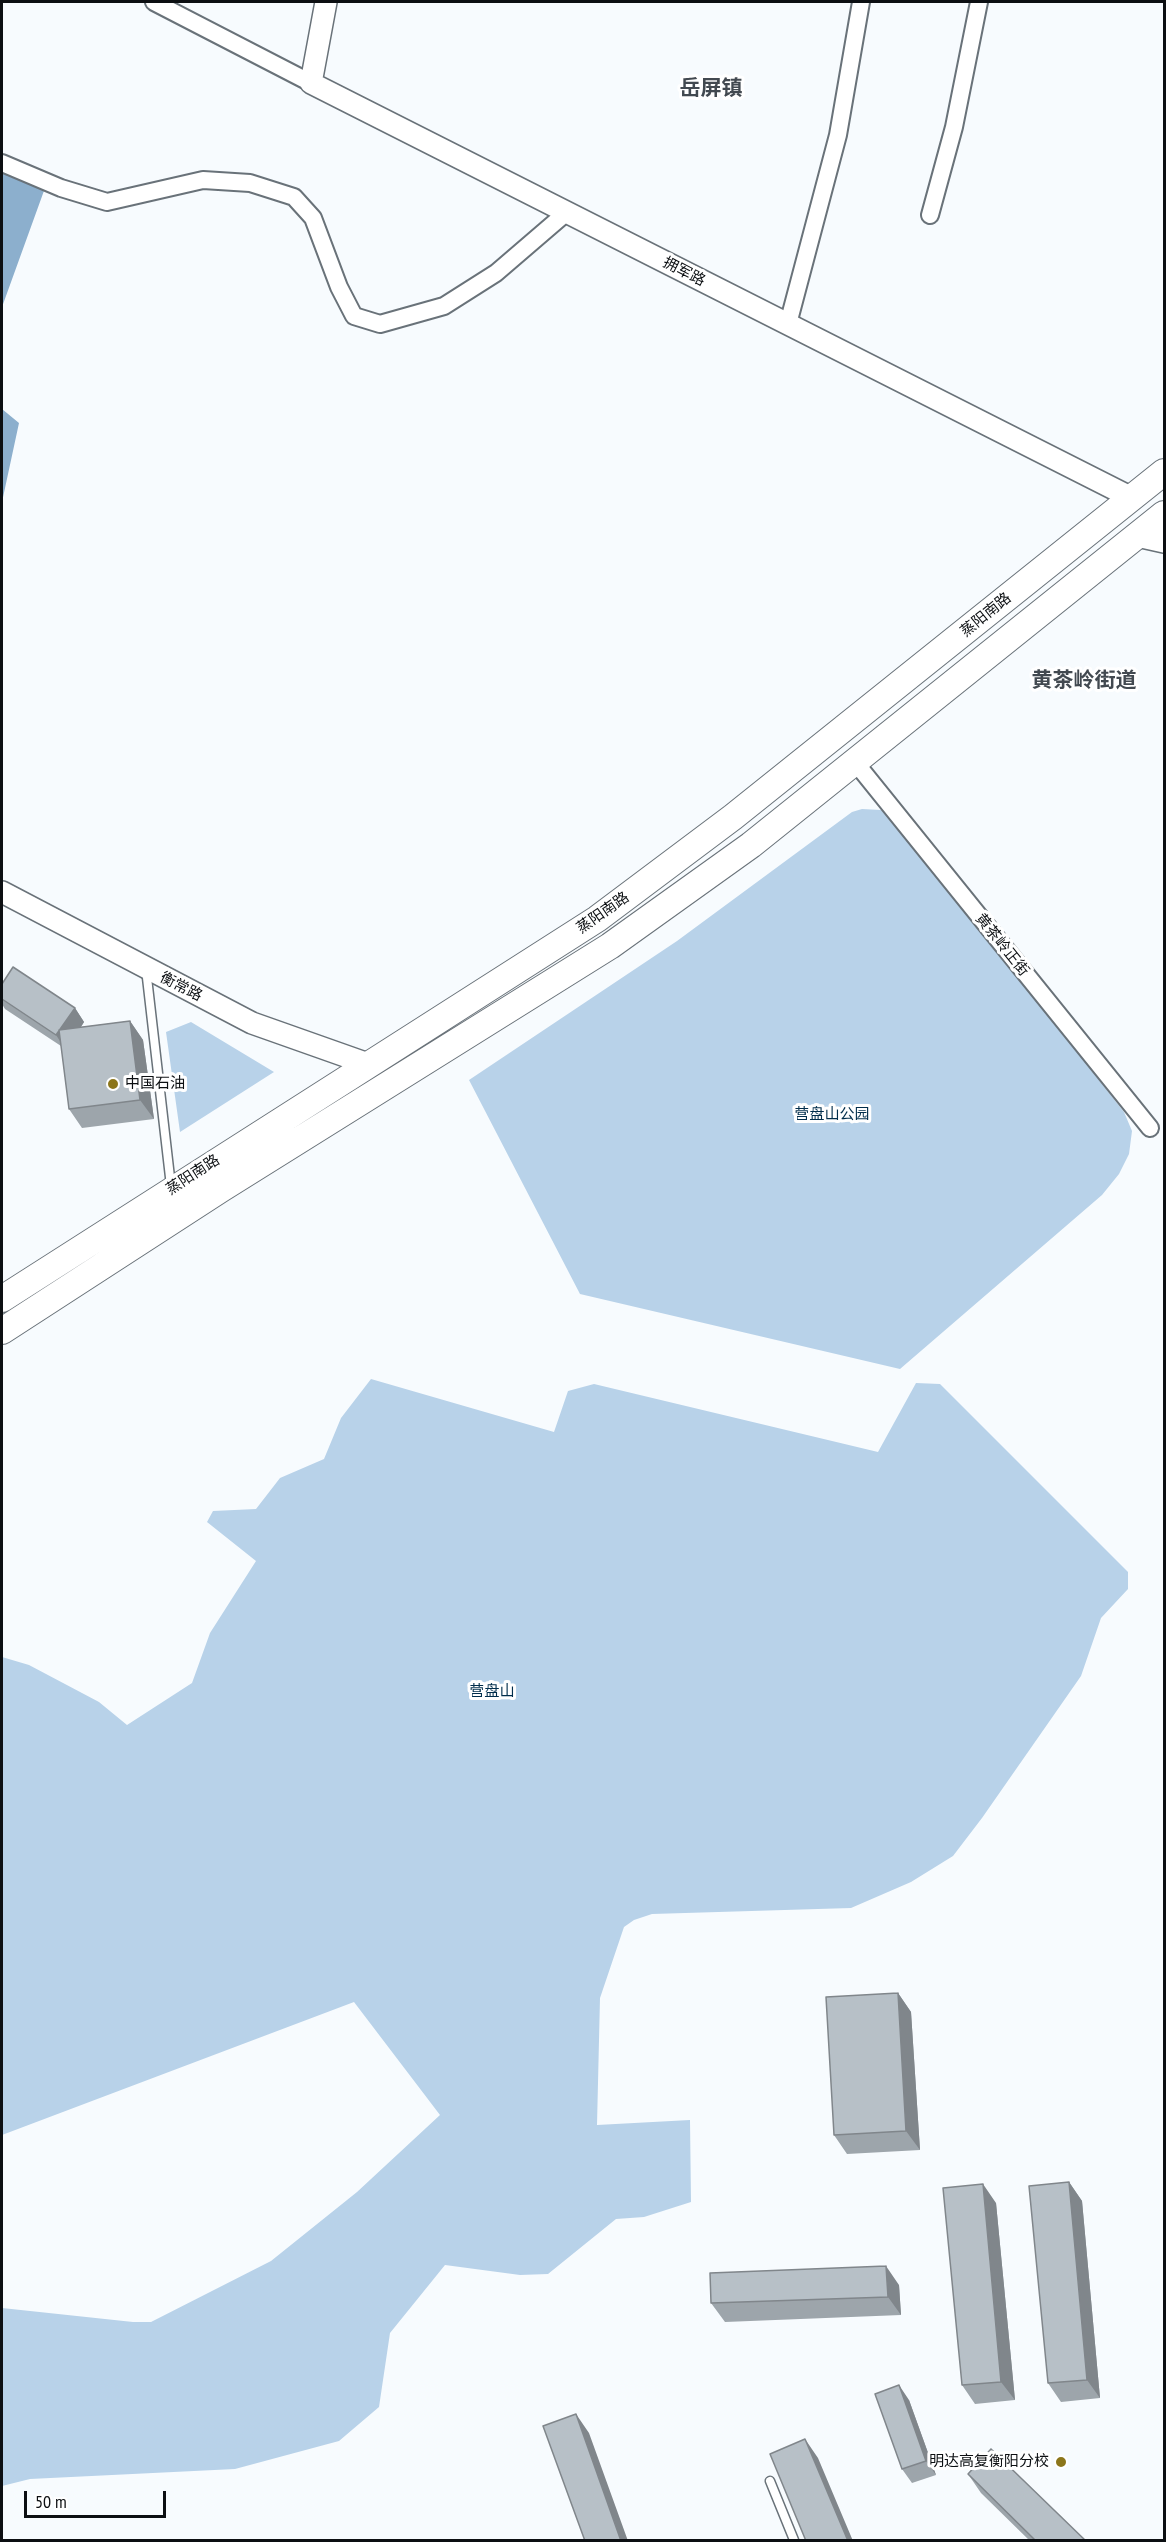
<!DOCTYPE html>
<html>
<head>
<meta charset="utf-8">
<style>
	body { margin:0 }
	#map { position:relative; width:1166px; height:2542px; overflow:hidden; background:#f7fbfe; font-family:"PT Sans Narrow",sans-serif }
	canvas { display:block }
	.frame { position:absolute; inset:0; border:3px solid #0c0f12; pointer-events:none }
	.scale { position:absolute; left:24px; top:2491px; width:142px; height:27px; box-sizing:border-box; border:3px solid #0c0f12; border-top:0; padding-left:8px; font-size:18px; line-height:21px; white-space:nowrap; color:#0c0f12; -webkit-text-stroke:4px #fff; paint-order:stroke }
</style>
</head>
<body>
<div id="map">
<canvas width="1166" height="2542"></canvas>
<div class="frame"></div>
<div class="scale">50 m</div>
</div>
<script>
const ctx = document.querySelector('canvas').getContext('2d');
ctx.lineJoin = 'round';
function paint(path, color) { ctx.fillStyle = color; ctx.fill(path, 'evenodd'); }
const shape = rows => new Path2D(rows.map(r => 'M' + r).join(''));
function strokePath(path, color, width, dash) { ctx.strokeStyle = color; ctx.lineWidth = width; ctx.lineCap = dash ? 'butt' : 'round'; ctx.setLineDash(dash || []); ctx.stroke(path); }
function label(font, color, halo, rows, align = 'center') {
  ctx.font = font + ' "PT Sans Narrow","Noto Sans SC",sans-serif'; ctx.lineWidth = 6; ctx.setLineDash([]); ctx.textBaseline = 'middle'; ctx.strokeStyle = halo; ctx.fillStyle = color; for (const [text, x, y, turn = 0] of rows) {
    ctx.save(); ctx.translate(x, y); ctx.rotate((+turn || 0) * Math.PI / 180); ctx.textAlign = isNaN(turn) ? turn : align; if (halo) ctx.strokeText(text, 0, 0); ctx.fillText(text, 0, 0); ctx.restore();
  }
}
const green = shape([
	[862,809,881,810,892,815,1124,1112,1132,1131,1129,1154,1119,1174,1102,1195,900,1369,580,1294,469,1080,677,941,852,812],
	[191,1022,274,1072,180,1132,166,1032],
	[371,1379,554,1432,568,1391,594,1384,878,1452,916,1383,940,1384,1128,1572,1128,1589,1101,1618,1081,1676,982,1818,953,1856,911,1882,851,1908,652,1914,634,1920,624,1927,600,1998,597,2125,690,2120,691,2202,644,2217,616,2219,548,2274,520,2275,445,2265,390,2333,379,2407,339,2441,235,2469,30,2479,2,2486,2,2308,133,2322,151,2322,271,2261,357,2192,440,2115,354,2002,2,2135,2,1657,29,1665,99,1702,127,1725,192,1683,210,1633,256,1561,207,1522,213,1511,256,1509,280,1478,324,1459,341,1418]
]);
const water = shape([
	[2,168,45,188,2,307],
	[2,409,19,423,2,502]
]);
const service = shape([
	[146,969,171,1186],
	[770,2481,794,2540]
]);
const minor = shape([
	[154,2,311,83],
	[2,163,61,188,107,202,203,180,250,183,294,197,313,218,339,287,354,316,380,324,444,306,496,273,567,212],
	[930,215,954,127,979,2],
	[788,324,838,135,861,2],
	[855,762,1150,1128]
]);
const tertiary = shape([
	[326,2,311,83,1132,498],
	[1137,536,1164,542],
	[2,892,252,1023,368,1064]
]);
const primary = shape([
	[2,1299,597,919,733,817,1164,472],
	[2,1331,221,1189,610,946,751,845,1164,514]
]);
const wall = shape([
	[2,984,75,1008,84,1022,81,1027,130,1021,143,1040,154,1119,82,1128,69,1109,61,1046,5,1009,2,1004],
	[898,1993,911,2012,920,2150,847,2154,834,2135],
	[1069,2182,1082,2201,1100,2398,1061,2402,1048,2383],
	[996,2203,1015,2400,975,2404,962,2385],
	[899,2285,901,2315,725,2322,711,2303],
	[909,2400,936,2475,912,2483,902,2469],
	[968,2474,1086,2541,1030,2541,981,2493]
]);
const shadedWall = shape([
	[75,1008,84,1022,66,1050,56,1035],
	[130,1021,143,1040,154,1119,140,1100],
	[898,1993,911,2012,920,2150,906,2131],
	[1069,2182,1082,2201,1100,2398,1087,2380],
	[983,2184,996,2203,1015,2400,1001,2382],
	[886,2266,899,2285,901,2315,888,2297],
	[899,2385,909,2400,936,2475,926,2461],
	[576,2414,589,2433,628,2541,621,2541],
	[805,2439,818,2458,853,2541,848,2541]
]);
const building = shape([
	[13,967,75,1008,56,1035,2,999,2,984,13,967],
	[130,1021,140,1100,69,1109,59,1030,130,1021],
	[898,1993,906,2131,834,2135,826,1997,898,1993],
	[1069,2182,1087,2380,1048,2383,1029,2186,1069,2182],
	[983,2184,1001,2382,962,2385,943,2188,983,2184],
	[886,2266,888,2297,711,2303,710,2273,886,2266],
	[899,2385,926,2461,902,2469,875,2394,899,2385],
	[576,2414,621,2541,585,2541,543,2426,576,2414],
	[805,2439,848,2541,806,2541,770,2454,805,2439],
	[991,2449,1086,2541,1036,2541,968,2474,991,2449]
]);
const markers = [
	[113,1084,6,"#8c761b"],
	[1061,2462,6,"#8c761b"]
];
const streetNames = [
	["拥军路",684,272,27],
	["蒸阳南路",986,615,-39],
	["蒸阳南路",603,913,-35],
	["黄茶岭正街",1002,945,51],
	["衡常路",181,987,27],
	["蒸阳南路",193,1175,-33]
];
const poiNames = [
	["中国石油",125,1084],
	["明达高复衡阳分校",1049,2462,"right"]
];
const parkNames = [
	["营盘山公园",832,1115],
	["营盘山",492,1692]
];
const districtNames = [
	["岳屏镇",711,89],
	["黄茶岭街道",1084,681]
];
paint(green, '#b8d2e9');
paint(water, '#8cafcd');
strokePath(service, '#697279', 11);
strokePath(minor, '#697279', 20);
strokePath(tertiary, '#697279', 24);
strokePath(primary, '#697279', 28);
strokePath(service, '#fff', 8);
strokePath(minor, '#fff', 16);
strokePath(tertiary, '#fff', 21);
strokePath(primary, '#fff', 26);
paint(wall, '#9da5ab');
paint(shadedWall, '#80868b');
paint(building, '#b7c0c7');
strokePath(building, '#80868b', 1.5);
for (const [x, y, r, color] of markers) { const dot = new Path2D(); dot.arc(x, y, r, 0, 2 * Math.PI); ctx.fillStyle = color; ctx.fill(dot); strokePath(dot, '#fff', 2); }
label('15px', '#0c0f12', '#fff', streetNames);
label('15px', '#0c0f12', '#fff', poiNames, 'left');
label('15px', '#012d4b', '#fff', parkNames);
label('bold 21px', '#424950', '#fff', districtNames);
</script>
</body>
</html>
